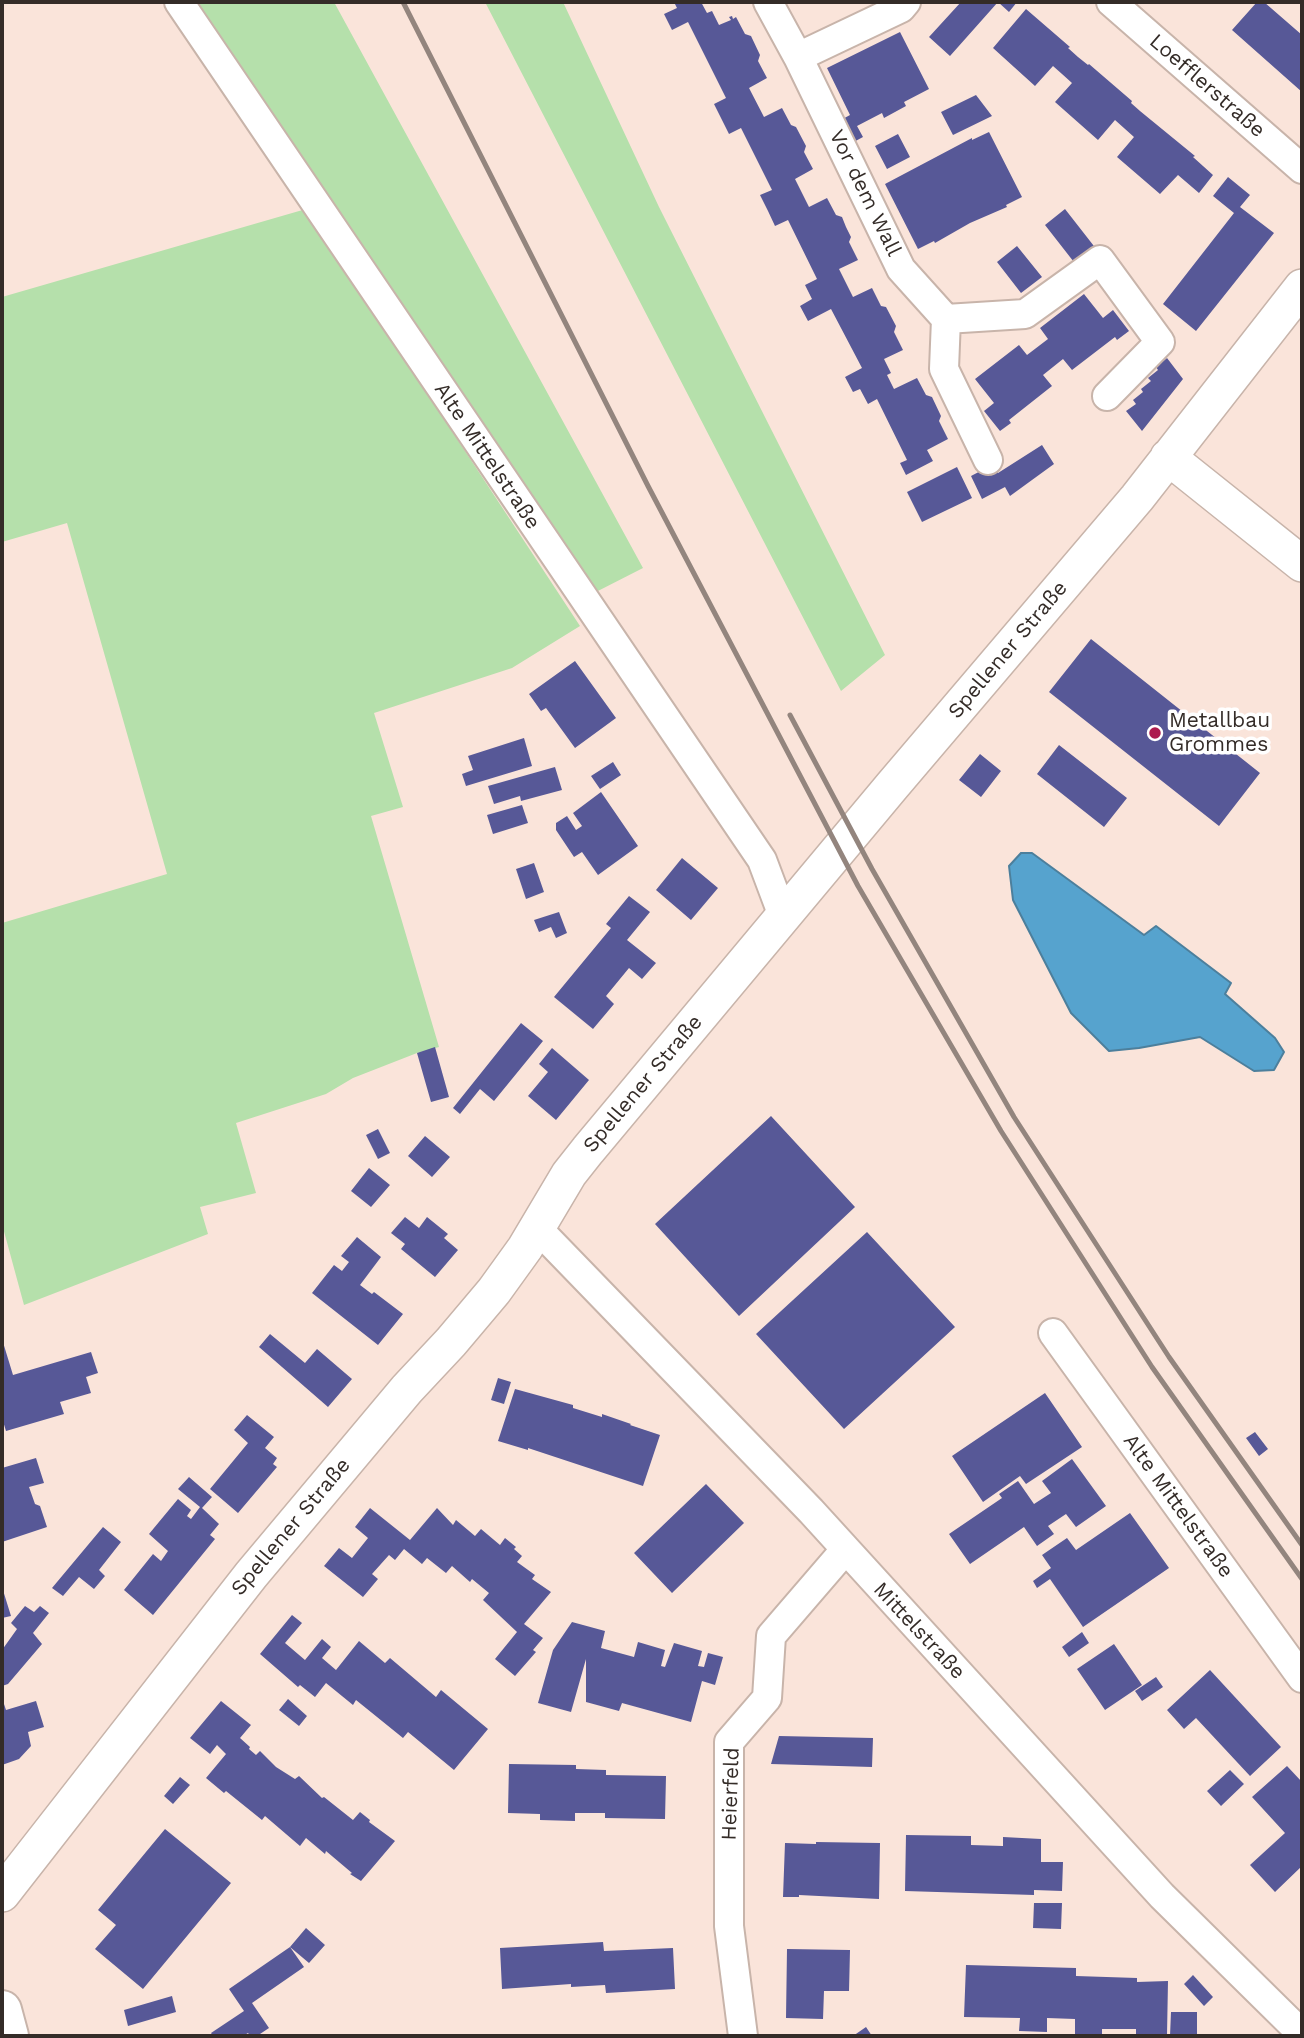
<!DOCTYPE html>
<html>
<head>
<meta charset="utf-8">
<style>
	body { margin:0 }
	#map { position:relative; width:1304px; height:2038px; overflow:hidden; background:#fae4da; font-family:"Work Sans",sans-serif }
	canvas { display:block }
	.frame { position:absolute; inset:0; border:4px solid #342c28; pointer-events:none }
</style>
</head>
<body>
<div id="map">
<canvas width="1304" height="2038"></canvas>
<div class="frame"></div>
</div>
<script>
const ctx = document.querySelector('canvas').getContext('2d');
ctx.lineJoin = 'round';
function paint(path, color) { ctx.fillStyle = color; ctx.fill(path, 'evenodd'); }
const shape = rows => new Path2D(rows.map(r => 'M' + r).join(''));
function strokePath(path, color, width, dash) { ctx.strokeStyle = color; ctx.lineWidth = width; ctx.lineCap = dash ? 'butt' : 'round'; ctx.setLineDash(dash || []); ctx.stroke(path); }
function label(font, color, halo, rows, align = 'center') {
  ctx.font = font + ' "Work Sans",sans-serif'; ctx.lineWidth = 7; ctx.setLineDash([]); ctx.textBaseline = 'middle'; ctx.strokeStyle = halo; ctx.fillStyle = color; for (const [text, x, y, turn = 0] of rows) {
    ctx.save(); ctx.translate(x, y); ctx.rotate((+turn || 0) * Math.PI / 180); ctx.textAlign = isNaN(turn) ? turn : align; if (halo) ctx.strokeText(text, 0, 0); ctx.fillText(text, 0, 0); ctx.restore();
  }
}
const green = shape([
	[195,2,334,2,643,568,592,594],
	[485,2,563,2,659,207,885,655,841,691],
	[306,209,580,626,512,668,374,713,403,807,371,816,439,1047,417,1053,353,1078,326,1094,236,1123,256,1193,200,1207,208,1234,24,1305,2,1224,2,923,167,874,67,523,2,542,2,297]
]);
const water = shape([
	[1021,853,1032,853,1144,935,1156,926,1231,983,1225,994,1275,1038,1284,1052,1274,1070,1254,1071,1200,1037,1139,1048,1109,1051,1071,1013,1013,900,1009,866,1021,853]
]);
const building = shape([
	[674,2,701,2,707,13,712,11,719,25,731,20,729,17,732,16,733,19,736,17,745,34,751,36,760,55,758,61,767,78,749,88,764,117,782,108,791,125,796,127,806,146,804,152,813,169,795,179,809,207,827,198,836,215,842,217,846,227,851,237,849,242,858,260,839,269,853,297,872,288,881,306,886,307,896,326,894,332,903,350,884,359,891,373,887,375,894,389,917,378,926,395,932,397,941,416,939,421,948,439,927,450,933,461,906,475,900,463,907,460,877,399,868,404,860,389,853,392,845,377,862,368,831,309,808,321,800,306,812,299,805,285,817,279,788,220,775,226,768,211,760,195,772,190,741,128,729,134,714,104,726,98,688,22,672,30,664,14,677,8],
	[961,2,1017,2,1009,12,998,2,950,56,929,37],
	[1257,2,1264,2,1302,35,1302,92,1232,30],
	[1026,9,1070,47,1068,48,1078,57,1088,65,1089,64,1132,101,1131,103,1140,111,1195,156,1193,157,1213,175,1199,193,1178,175,1160,194,1117,157,1134,137,1115,120,1098,140,1055,102,1072,83,1062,74,1053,66,1035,86,993,48],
	[900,32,929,89,904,102,906,106,884,118,882,113,857,126,863,137,850,144,839,121,850,115,827,68],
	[976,95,992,116,953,135,941,112],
	[989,132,1022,197,1006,205,1007,207,970,223,935,243,934,241,918,249,885,184,972,138,972,140],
	[898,134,910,157,887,169,875,146],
	[1228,177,1250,195,1240,207,1274,233,1196,331,1163,304,1234,213,1213,196],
	[1065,209,1097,250,1077,266,1045,225],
	[1017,246,1042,277,1021,293,997,262],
	[1084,294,1103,318,1113,310,1129,331,1117,340,1115,337,1072,370,1063,359,1043,375,1052,386,1009,420,1011,423,1000,431,984,411,994,403,975,379,1019,345,1027,355,1048,339,1040,328],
	[1167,358,1183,379,1142,431,1126,411,1136,404,1133,400,1143,392,1141,389,1151,381,1148,378,1158,370,1156,367],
	[1042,445,1054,464,1010,496,1005,487,982,499,971,476,994,464,998,473],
	[957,467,972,498,922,522,907,492],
	[1091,639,1260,773,1219,826,1049,692],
	[575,661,616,718,575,748,546,708,541,711,529,694],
	[524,738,532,766,466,786,462,774,473,770,468,756],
	[1059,745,1127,798,1104,827,1037,774],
	[980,754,1001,771,981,797,959,780],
	[613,762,621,775,600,789,591,776],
	[555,767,562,790,521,801,520,796,494,804,488,786],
	[601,792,638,846,598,875,582,852,574,857,556,830,556,823,567,816,576,830,582,826,573,813],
	[522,805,528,823,493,834,487,815],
	[682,858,718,888,691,920,656,890],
	[534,863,544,892,526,899,516,869],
	[629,896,650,912,627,940,656,963,642,979,629,968,606,996,614,1004,593,1029,554,997,611,928,606,924],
	[559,912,567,933,556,938,551,927,539,932,534,920],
	[521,1023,543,1041,494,1101,480,1089,460,1114,453,1108],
	[435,1047,449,1097,431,1102,417,1053],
	[552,1048,589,1080,556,1120,528,1096,548,1072,539,1064],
	[771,1116,855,1207,739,1316,655,1224],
	[378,1129,390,1153,378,1159,366,1135],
	[425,1136,450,1157,432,1177,408,1156],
	[369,1168,390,1185,371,1207,351,1191],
	[405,1217,419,1228,427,1217,448,1234,444,1238,458,1250,435,1277,401,1249,405,1244,391,1233],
	[867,1232,955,1327,844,1429,756,1334],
	[357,1237,381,1257,360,1285,372,1294,374,1292,403,1314,378,1345,312,1293,334,1265,342,1271,349,1262,341,1256],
	[270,1334,305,1363,317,1349,352,1379,328,1407,259,1347],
	[2,1339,13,1375,91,1352,98,1373,86,1377,91,1393,60,1402,64,1414,6,1431,2,1418],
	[498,1378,511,1382,504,1404,491,1400],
	[515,1389,573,1405,573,1408,602,1417,602,1414,631,1424,630,1425,660,1435,643,1486,528,1448,528,1450,498,1441],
	[1045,1393,1082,1447,1026,1484,1020,1476,983,1502,952,1456],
	[247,1415,274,1437,265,1448,277,1458,273,1464,277,1467,238,1513,210,1489,248,1443,234,1430],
	[1255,1432,1268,1449,1259,1456,1246,1438],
	[36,1458,44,1483,29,1487,35,1504,40,1506,47,1527,2,1542,2,1468],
	[1072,1459,1106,1506,1076,1527,1066,1514,1048,1526,1054,1534,1037,1546,1024,1527,970,1564,949,1534,1002,1498,999,1494,1018,1481,1034,1504,1051,1493,1042,1481],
	[189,1477,212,1497,202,1508,219,1524,210,1535,215,1539,153,1615,124,1590,153,1554,161,1561,168,1551,149,1534,178,1499,191,1510,187,1516,191,1519,200,1507,178,1489],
	[706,1484,744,1523,672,1593,634,1553],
	[370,1508,410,1540,437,1508,453,1525,456,1520,475,1536,481,1529,500,1545,505,1538,516,1547,514,1549,522,1556,517,1562,535,1575,532,1579,551,1592,524,1624,543,1638,533,1650,536,1652,515,1676,495,1659,517,1632,483,1600,489,1593,472,1579,470,1582,452,1566,446,1573,427,1558,422,1564,404,1549,395,1560,389,1555,372,1574,378,1579,363,1597,324,1566,339,1548,352,1558,368,1538,355,1527],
	[1130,1513,1169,1568,1083,1627,1050,1579,1037,1588,1033,1581,1051,1568,1042,1555,1067,1538,1076,1550],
	[103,1527,121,1542,99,1570,105,1576,94,1589,79,1577,63,1596,52,1588],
	[2,1587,11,1616,2,1618],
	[25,1606,34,1612,40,1606,49,1613,33,1633,42,1644,8,1684,2,1686,2,1650,17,1629,11,1623],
	[292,1615,302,1623,285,1643,305,1660,322,1639,331,1647,322,1658,336,1670,359,1641,385,1663,390,1658,436,1697,441,1690,488,1729,454,1770,408,1732,403,1738,356,1700,353,1705,326,1683,315,1697,300,1685,298,1687,260,1654],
	[572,1622,605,1631,601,1648,634,1657,638,1642,665,1650,661,1666,665,1667,674,1643,702,1651,698,1666,704,1667,708,1653,723,1657,715,1685,702,1681,691,1722,622,1703,619,1711,586,1702,586,1659,571,1712,538,1703,553,1650],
	[1082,1632,1089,1643,1069,1657,1062,1647],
	[1114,1644,1142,1685,1105,1710,1077,1669],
	[1210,1670,1281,1747,1250,1776,1196,1718,1184,1729,1167,1710],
	[1156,1677,1163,1687,1142,1701,1135,1691],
	[2,1698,6,1710,36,1701,44,1727,28,1732,31,1746,19,1759,2,1765],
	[288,1699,307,1716,299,1726,279,1710],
	[221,1701,251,1725,240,1738,250,1747,249,1749,256,1755,260,1751,276,1767,295,1779,299,1776,322,1798,324,1797,353,1820,360,1812,370,1820,369,1822,395,1841,361,1881,350,1874,352,1873,326,1851,325,1854,306,1838,300,1846,265,1816,262,1820,226,1791,224,1793,206,1778,226,1754,217,1745,210,1754,190,1738],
	[779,1736,873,1738,872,1767,771,1764],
	[509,1764,576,1765,576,1769,606,1770,606,1775,666,1776,665,1819,605,1818,605,1813,575,1813,575,1821,540,1820,540,1814,508,1813],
	[1287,1766,1302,1782,1302,1866,1275,1892,1250,1865,1285,1833,1252,1797],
	[1230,1770,1244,1784,1221,1806,1207,1791],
	[180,1777,190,1785,173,1804,164,1796],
	[165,1829,231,1883,143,1989,95,1949,116,1925,98,1910],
	[906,1835,971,1836,971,1845,1003,1846,1003,1837,1041,1839,1041,1862,1063,1862,1062,1891,1034,1890,1034,1895,905,1891],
	[816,1842,880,1843,879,1899,799,1895,799,1897,783,1897,785,1843,816,1844],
	[1034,1903,1062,1903,1061,1929,1033,1928],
	[306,1928,325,1945,309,1963,290,1947,304,1967,252,2003,269,2028,257,2036,250,2036,248,2033,243,2036,213,2036,211,2033,244,2011,229,1989,290,1947],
	[603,1942,604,1951,673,1948,675,1989,606,1993,605,1985,571,1987,571,1984,502,1989,500,1948],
	[787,1949,850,1950,849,1991,824,1991,823,2019,786,2018],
	[966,1965,1076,1968,1076,1976,1137,1978,1137,1982,1168,1981,1167,2035,1136,2034,1136,2029,1102,2029,1102,2036,1075,2036,1075,2019,1047,2018,1047,2032,1019,2031,1020,2018,964,2017],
	[1193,1975,1213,1997,1204,2006,1184,1984],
	[172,1996,176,2012,128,2026,124,2010],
	[1171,2012,1197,2012,1197,2036,1170,2036],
	[866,2027,872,2036,853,2036]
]);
const minor = shape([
	[179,2,762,860,783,916],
	[768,2,798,57,901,269,946,319,944,369,988,460],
	[1111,2,1302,169],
	[798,57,901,8,906,2],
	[946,319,1025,314,1100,260,1160,342,1107,396],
	[537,1228,811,1511,1162,1896,1302,2034],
	[1053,1333,1302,1678],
	[743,2036,729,1926,729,1742,767,1698,771,1636,845,1550]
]);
const tertiary = shape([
	[1168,457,1302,564],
	[2,1894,251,1575,407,1389,451,1342,494,1291,525,1248,569,1174,588,1150,892,786,1137,498,1302,287]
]);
const secondary = shape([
	[2,2010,9,2036]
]);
const rail = shape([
	[403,2,648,486,858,886,1001,1131,1152,1367,1302,1579],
	[790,715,872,869,1014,1117,1169,1357,1302,1545]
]);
const markers = [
	[1155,733,7,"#ad1b4e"]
];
const streetNames = [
	["Loefflerstraße",1207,86,41],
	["Vor dem Wall",865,193,64],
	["Alte Mittelstraße",487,456,56],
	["Spellener Straße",1008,650,-50],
	["Spellener Straße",643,1084,-50],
	["Alte Mittelstraße",1178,1506,54],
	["Spellener Straße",291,1527,-50],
	["Mittelstraße",919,1631,47],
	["Heierfeld",731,1794,-88]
];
const poiNames = [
	["Metallbau",1169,721],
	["Grommes",1169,745]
];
paint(green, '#b5e0ab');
paint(water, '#56a3ce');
strokePath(water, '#4c7f9c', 2);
paint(building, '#575897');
strokePath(minor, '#c8b4aa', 32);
strokePath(tertiary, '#c8b4aa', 38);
strokePath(secondary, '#c8b4aa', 42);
strokePath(minor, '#fff', 28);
strokePath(tertiary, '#fff', 35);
strokePath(secondary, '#fff', 38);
strokePath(rail, '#93857e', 5);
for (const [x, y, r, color] of markers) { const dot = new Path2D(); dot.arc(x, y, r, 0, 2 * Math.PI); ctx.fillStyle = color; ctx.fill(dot); strokePath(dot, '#fff', 2.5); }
label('21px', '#342c28', '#fff', streetNames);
label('21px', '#342c28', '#fff', poiNames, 'left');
</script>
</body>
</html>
